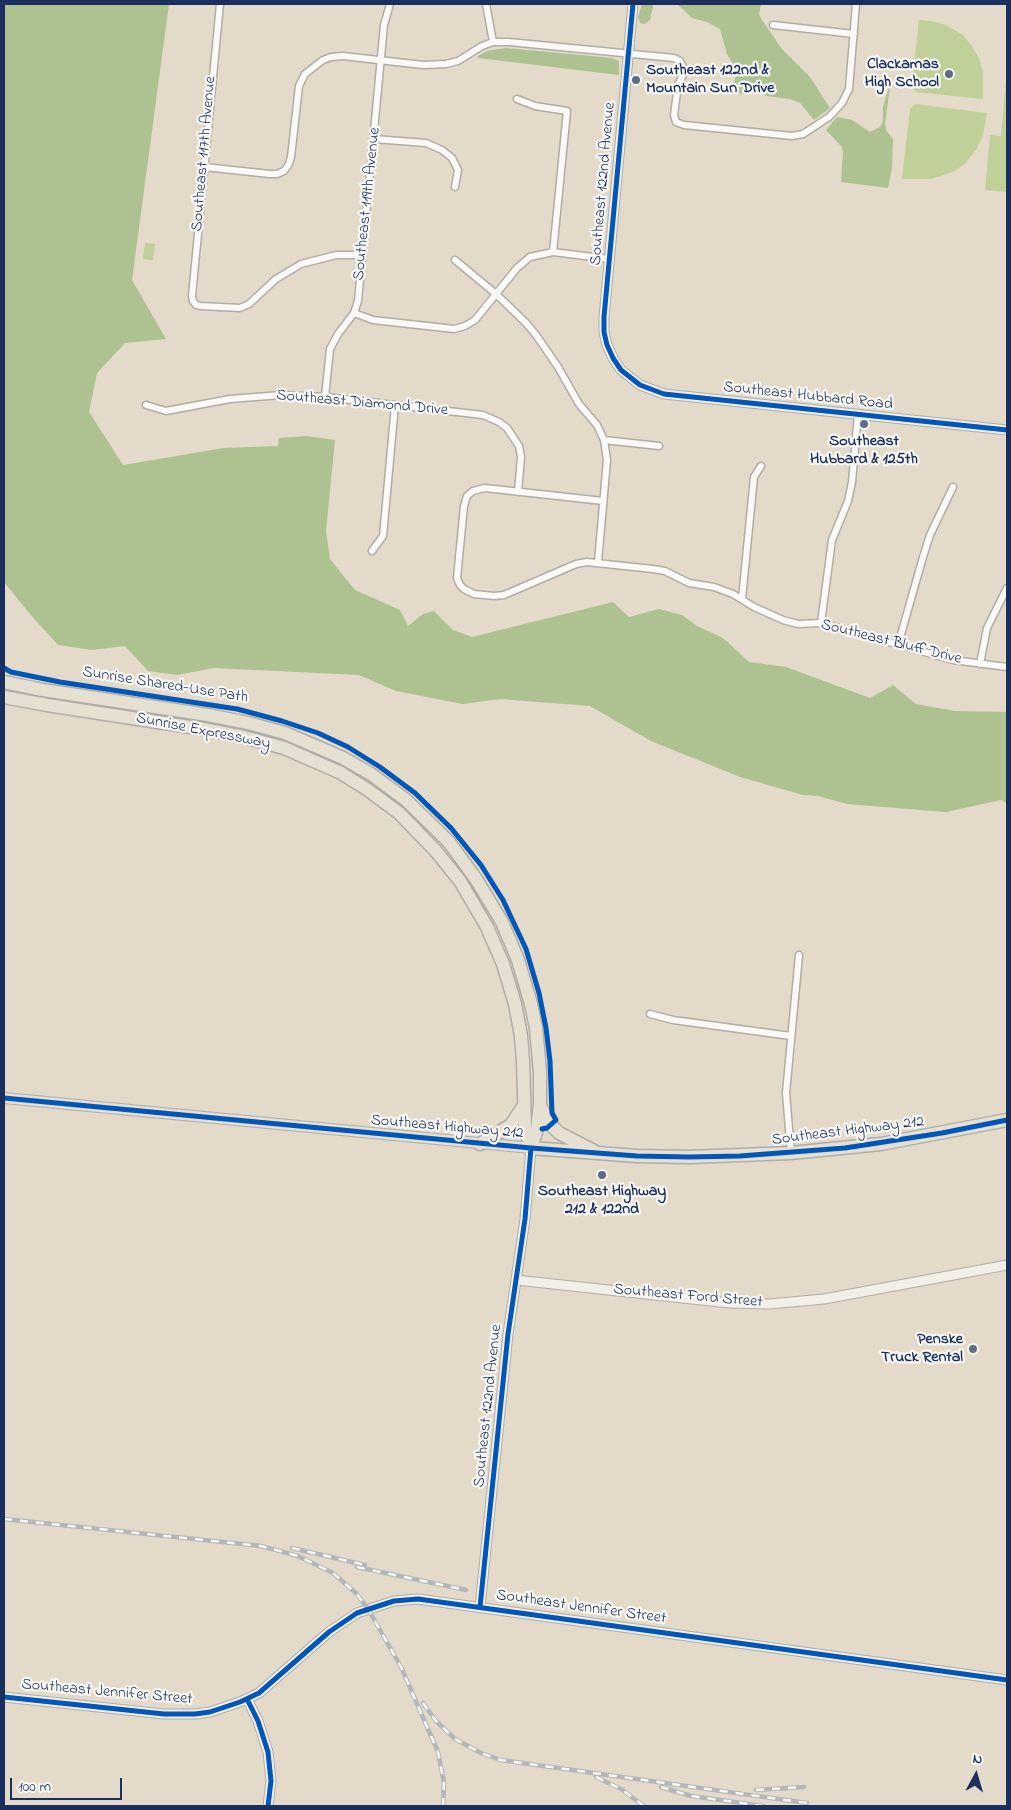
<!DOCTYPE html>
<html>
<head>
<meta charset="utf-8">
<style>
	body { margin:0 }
	#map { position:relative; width:1011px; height:1810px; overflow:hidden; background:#e3dac9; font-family:"Indie Flower",sans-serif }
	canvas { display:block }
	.frame { position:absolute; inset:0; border:5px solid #1b2f5e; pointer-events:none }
	.north { position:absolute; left:951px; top:1750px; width:50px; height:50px; -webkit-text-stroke:4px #f6f6f2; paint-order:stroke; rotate:6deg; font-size:14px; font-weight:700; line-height:20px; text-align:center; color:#1b2f5e }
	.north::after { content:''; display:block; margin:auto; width:18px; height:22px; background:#1b2f5e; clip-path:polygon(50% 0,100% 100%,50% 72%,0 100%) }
	.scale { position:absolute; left:10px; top:1778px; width:112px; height:22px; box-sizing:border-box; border:2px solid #1b2f5e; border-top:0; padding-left:6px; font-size:15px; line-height:18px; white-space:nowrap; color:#1b2f5e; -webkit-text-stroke:4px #f6f6f2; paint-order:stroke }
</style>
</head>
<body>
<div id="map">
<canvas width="1011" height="1810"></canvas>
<div class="frame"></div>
<div class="north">N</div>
<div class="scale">100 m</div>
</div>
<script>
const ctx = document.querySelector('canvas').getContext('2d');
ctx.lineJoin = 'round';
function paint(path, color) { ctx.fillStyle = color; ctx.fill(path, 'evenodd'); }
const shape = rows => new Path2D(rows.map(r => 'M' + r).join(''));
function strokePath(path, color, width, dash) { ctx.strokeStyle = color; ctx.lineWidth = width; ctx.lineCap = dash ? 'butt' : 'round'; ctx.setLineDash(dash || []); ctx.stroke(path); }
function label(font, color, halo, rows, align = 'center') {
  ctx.font = font + ' "Indie Flower",sans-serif'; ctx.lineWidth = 4.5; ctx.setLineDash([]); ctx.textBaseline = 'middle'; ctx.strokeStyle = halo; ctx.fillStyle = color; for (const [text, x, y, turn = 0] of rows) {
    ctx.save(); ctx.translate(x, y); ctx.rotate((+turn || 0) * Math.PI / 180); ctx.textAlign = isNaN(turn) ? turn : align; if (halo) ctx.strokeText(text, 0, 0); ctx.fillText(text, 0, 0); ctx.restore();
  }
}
const green = shape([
	[919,20,931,21,946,25,963,35,971,45,979,58,983,72,983,99,916,92,912,87],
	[1007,69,1007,192,985,190,990,135,1001,136],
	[915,104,987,113,983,135,976,150,966,163,953,172,931,179,902,179,910,109],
	[145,243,155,244,153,260,143,259]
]);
const forest = shape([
	[4,4,169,4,132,280,166,339,125,343,97,373,89,412,123,465,224,448,278,446,279,438,307,436,335,440,326,531,330,559,355,590,400,610,408,626,423,614,434,611,453,630,472,637,613,602,629,617,659,609,682,615,697,626,723,638,749,662,786,667,870,698,893,685,916,704,955,711,1007,712,1007,803,1001,800,946,812,847,804,818,796,803,795,740,777,651,741,590,706,500,699,463,704,396,691,359,675,214,668,177,675,148,671,125,646,92,650,58,645,29,613,4,582],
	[642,4,652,4,653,7,650,20,645,24,640,23,638,17],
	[677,4,761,4,759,14,762,20,782,49,810,77,830,108,814,120,800,103,790,99,766,96,758,91,743,94,738,93,734,90,736,69,727,54,720,29,707,22,692,18],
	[506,48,612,58,619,61,619,75,478,58,478,56,487,51],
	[891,80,885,123,886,130,893,139,892,168,888,188,841,182,843,152,841,146,826,130,837,117,852,120,870,132,880,127,883,121,883,107]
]);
const street = shape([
	[220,4,192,296,193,301,196,305,201,306,240,308,249,304,276,279,301,264,336,255,363,255],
	[486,4,493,42],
	[773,25,854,34],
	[517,99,535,106,567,111,553,252],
	[374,139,426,143,442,150,452,158,458,170,455,187],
	[204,167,270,174,277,174,284,171,289,164,291,157,299,86,305,74,323,60,331,57,343,56,423,65,446,64,458,61,482,46,493,42,509,42,674,58,680,61,685,71,678,85,674,115,676,122,684,125,792,136,803,134,829,117,842,103,849,89,856,4],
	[455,260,496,294,526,323,536,335,558,367,579,404,597,425,604,440,607,460,598,562],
	[354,313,373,320,454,329,465,326,475,320,517,268,530,257,553,252,609,259],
	[325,397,330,349,338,334,354,313,358,301,384,25,390,4],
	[146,405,166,411,230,399,281,395,325,397,483,415,499,422,507,428,519,446,521,457,518,492],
	[604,440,659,446],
	[603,501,485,488,473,491,467,496,464,506,457,578,460,585,464,589,474,594,494,596,504,595,576,564,587,562,653,569,665,571,689,583,714,587,733,594,754,607,783,620,798,624,821,623,953,660,1007,667],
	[372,551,383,536,395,405],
	[742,599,754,477,761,466],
	[821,623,832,540,848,501,852,482,858,414],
	[898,645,923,557,930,535,953,487],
	[980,664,987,628,1007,588],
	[650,1014,673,1020,791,1036],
	[791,1153,786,1093,799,955]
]);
const secondary = shape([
	[633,4,604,317,604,332,607,345,613,358,621,370,640,385,664,394,1007,430],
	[516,1280,729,1303,769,1304,824,1299,1007,1265],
	[480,1607,508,1334,525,1219,531,1148],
	[4,1697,164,1714,195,1714,210,1712,240,1702,259,1693,329,1632,357,1613,394,1601,418,1599,1007,1680],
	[247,1699,258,1721,268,1752,271,1781,268,1806]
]);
const primary = shape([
	[4,1098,531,1148]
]);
const highway = shape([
	[4,682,43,690,208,715,248,723,285,733,343,758,371,774,406,800,449,842,476,879,502,922,518,960,531,1004,536,1028,540,1072,540,1105,537,1129,531,1148],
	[4,697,47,705,203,729,244,737,284,748,341,773,368,790,399,813,435,850,460,881,487,927,503,964,515,1004,521,1036,523,1061,525,1129,531,1148],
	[540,1106,551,1125,559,1133,594,1151],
	[480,1144,511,1125,524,1105],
	[531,1148,637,1156,689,1157,791,1153,881,1144,1007,1120]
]);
const rail = shape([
	[4,1519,261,1546,298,1556,333,1573,356,1593,368,1609,401,1667,438,1752,444,1783,443,1806],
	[292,1548,365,1565],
	[357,1567,466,1590],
	[423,1703,436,1721,455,1739,481,1753,501,1760,807,1803],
	[596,1777,621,1789,644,1806],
	[661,1787,691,1796,763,1806],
	[756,1790,804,1787]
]);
const cycleway = shape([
	[633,4,604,317,604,332,607,345,613,358,621,370,640,385,664,394,1007,430],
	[4,668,11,672,60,682,237,709,282,721,318,733,348,747,380,767,415,793,451,828,481,865,503,900,526,949,539,993,546,1028,550,1061,552,1113,556,1120,547,1128,542,1129],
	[4,1098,531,1148,637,1156,689,1157,740,1156,845,1148,942,1133,1007,1120],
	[480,1607,508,1334,525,1219,531,1148],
	[4,1697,164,1714,195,1714,210,1712,240,1702,259,1693,329,1632,357,1613,394,1601,418,1599,1007,1680],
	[247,1699,258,1721,268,1752,271,1781,268,1806]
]);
const markers = [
	[949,74,5,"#616b83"],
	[636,80,5,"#616b83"],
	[864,424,5,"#616b83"],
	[602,1175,5,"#616b83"],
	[973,1349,5,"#616b83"]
];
const poiNames = [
	["Clackamas",939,65],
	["High School",939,83],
	["Southeast 122nd &",646,71,"left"],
	["Mountain Sun Drive",646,89,"left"],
	["Southeast",864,442,"center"],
	["Hubbard & 125th",864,460,"center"],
	["Southeast Highway",602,1192,"center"],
	["212 & 122nd",602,1210,"center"],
	["Penske",963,1340],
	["Truck Rental",963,1358]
];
const streetNames = [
	["Southeast 117th Avenue",205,154,-85],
	["Southeast 122nd Avenue",604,184,-85],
	["Southeast 119th Avenue",368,204,-84],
	["Southeast Hubbard Road",808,397,6],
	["Southeast Diamond Drive",362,404,5],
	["Southeast Bluff Drive",891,643,14],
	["Sunrise Shared-Use Path",165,686,9],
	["Sunrise Expressway",203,732,11],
	["Southeast Highway 212",447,1128,5],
	["Southeast Highway 212",848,1132,-7],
	["Southeast Ford Street",688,1297,5],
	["Southeast 122nd Avenue",489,1406,-84],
	["Southeast Jennifer Street",581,1608,8],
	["Southeast Jennifer Street",107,1693,5]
];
paint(green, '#c0d099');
paint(forest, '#aec191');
strokePath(street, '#b0ada7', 9);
strokePath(secondary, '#b0ada7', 11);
strokePath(primary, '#b0ada7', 12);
strokePath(highway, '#b0ada7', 15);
strokePath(street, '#fbf9f7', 6);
strokePath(secondary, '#f2efe8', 9);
strokePath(primary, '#e6e0d2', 10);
strokePath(highway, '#e6e0d2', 12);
strokePath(rail, '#b5b6b9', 4.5);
strokePath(rail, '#f6f6f2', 2.5, [8]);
strokePath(cycleway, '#0057b8', 5);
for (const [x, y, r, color] of markers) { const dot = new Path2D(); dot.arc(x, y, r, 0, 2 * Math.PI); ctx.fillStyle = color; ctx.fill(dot); strokePath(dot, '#f6f6f2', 2); }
label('bold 16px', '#1b2f5e', '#f6f6f2', poiNames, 'right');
label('16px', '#1b2f5e', '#f6f6f2', streetNames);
</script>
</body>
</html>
